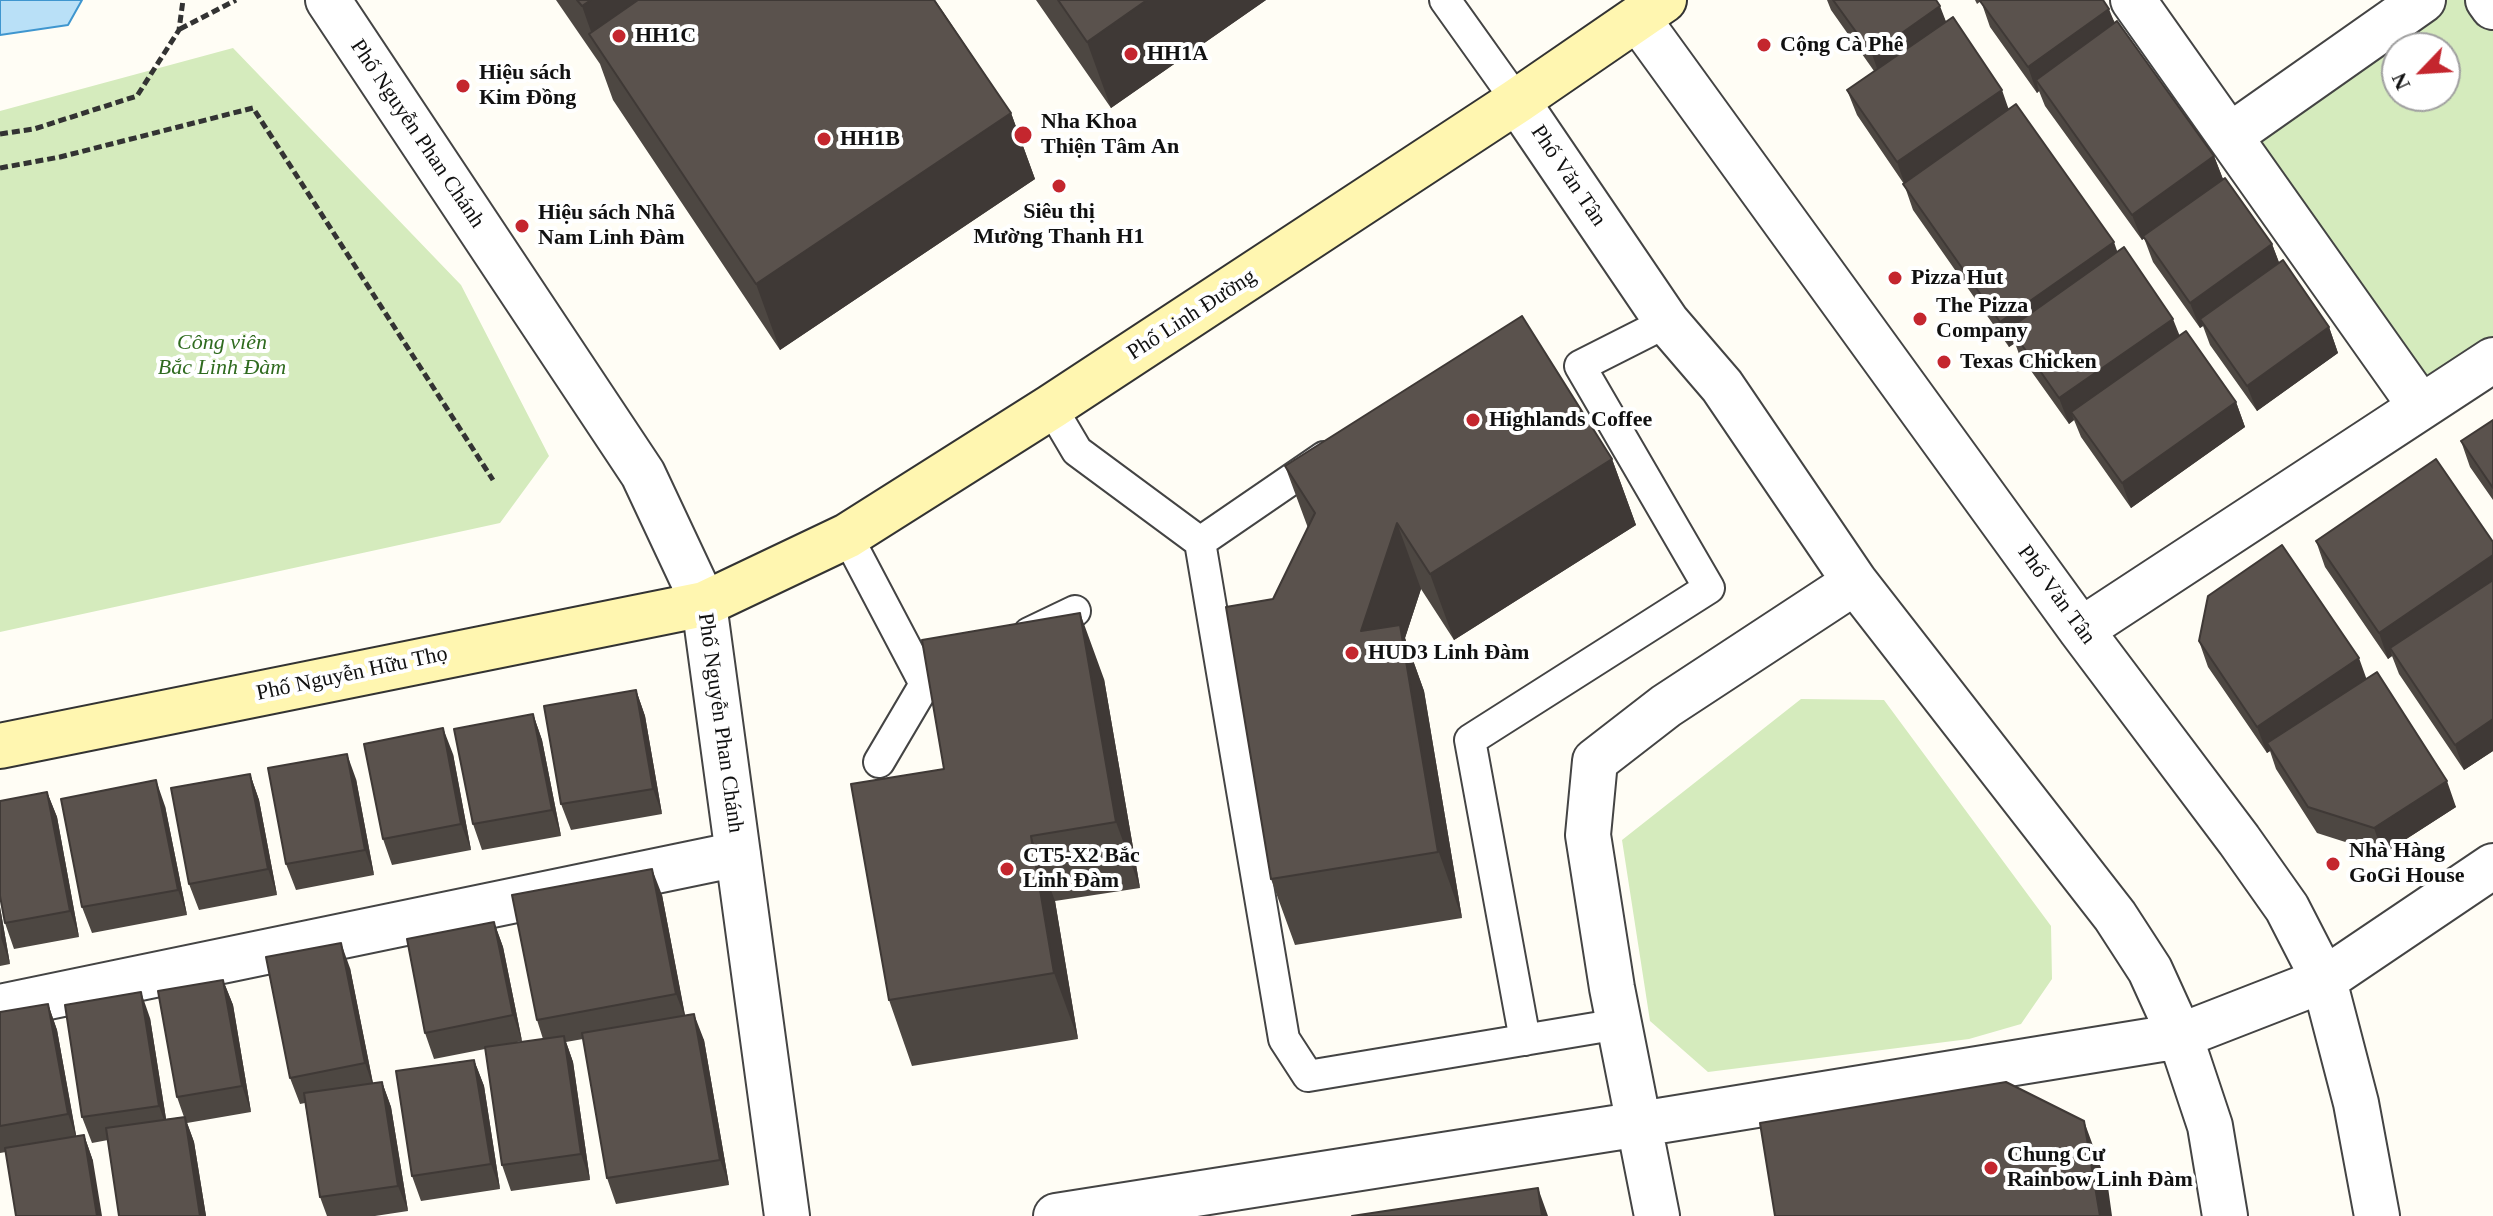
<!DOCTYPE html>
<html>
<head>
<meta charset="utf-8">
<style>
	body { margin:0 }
	#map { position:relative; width:2493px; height:1216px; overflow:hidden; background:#fffdf5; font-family:Georgia,serif }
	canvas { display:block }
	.north { position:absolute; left:2381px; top:32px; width:80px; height:80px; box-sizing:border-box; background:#fff; border:2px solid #a0a0a0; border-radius:50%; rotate:245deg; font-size:22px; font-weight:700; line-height:32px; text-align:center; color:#111 }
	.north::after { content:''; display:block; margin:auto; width:28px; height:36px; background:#c4262e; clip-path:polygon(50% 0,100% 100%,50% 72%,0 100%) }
</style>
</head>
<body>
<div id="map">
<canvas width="2493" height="1216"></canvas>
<div class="north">N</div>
</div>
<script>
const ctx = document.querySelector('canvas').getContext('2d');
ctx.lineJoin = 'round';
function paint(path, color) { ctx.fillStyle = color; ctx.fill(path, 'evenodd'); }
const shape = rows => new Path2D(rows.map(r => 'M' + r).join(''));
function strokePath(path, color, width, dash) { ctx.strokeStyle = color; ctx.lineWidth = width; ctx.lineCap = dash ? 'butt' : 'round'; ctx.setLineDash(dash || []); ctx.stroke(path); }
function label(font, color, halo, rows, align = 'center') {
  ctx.font = font + ' Georgia,serif'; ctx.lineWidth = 8; ctx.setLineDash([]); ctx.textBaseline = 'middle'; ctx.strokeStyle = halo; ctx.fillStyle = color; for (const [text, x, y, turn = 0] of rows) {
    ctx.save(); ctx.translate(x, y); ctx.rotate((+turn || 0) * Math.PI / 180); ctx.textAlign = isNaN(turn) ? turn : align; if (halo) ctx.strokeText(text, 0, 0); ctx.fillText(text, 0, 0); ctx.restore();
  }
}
const green = shape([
	[2423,0,2488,0,2493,7,2493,360,2421,407,2231,135],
	[2397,48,2445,48,2445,96,2397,96],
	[233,48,461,285,549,456,500,523,0,632,0,111],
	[1801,699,1884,700,2051,926,2052,979,2021,1024,1969,1039,1708,1072,1650,1021,1622,840]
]);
const water = shape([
	[0,0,82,0,68,25,0,35,0,0]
]);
const path = shape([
	[180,29,236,0],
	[0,134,34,129,137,96,179,30,183,0],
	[0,168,60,157,253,108,493,480]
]);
const lane = shape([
	[1445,0,1517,101],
	[1051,407,1077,451,1200,542,1284,1039,1308,1076,1619,1024],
	[847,536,925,684],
	[1200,542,1324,457],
	[1029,633,1075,611],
	[879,762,925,684,965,664],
	[1525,1040,1470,740,1709,588,1580,366,1667,322]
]);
const street = shape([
	[328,0,643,474,704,604,787,1216],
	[2133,0,2421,407],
	[2488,0,2493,7],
	[1638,19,2081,630,2239,840,2287,908,2324,980,2356,1103,2377,1216],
	[1517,101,1667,322,1722,386,1855,582,2115,916,2150,970,2180,1036,2210,1126,2225,1216],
	[2231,135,2423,0],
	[2081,630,2493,360],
	[0,1007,738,854],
	[1056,1216,1640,1124,2180,1036,2324,980,2493,866],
	[1657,1216,1612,988,1588,835,1595,761,1666,706,1855,582]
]);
const secondary = shape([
	[0,746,704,604,847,536,1051,407,1517,101,1664,0]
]);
const wall = shape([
	[556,0,935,0,1011,113,1035,179,780,350,613,100,600,64],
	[1036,0,1266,0,1111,108],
	[1827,0,1936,0,1946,22,2009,109,2179,335,2236,402,2245,427,2131,508,2081,437,2074,420,2069,424,2019,354,2015,343,2009,347,1913,210,1904,184,1857,115,1847,90,1874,71,1831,10],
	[1975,0,2103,0,2115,23,2214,156,2223,179,2272,244,2279,263,2329,327,2338,353,2257,411,2210,345,2203,326,2200,328,2153,262,2144,238,2142,240,2045,106,2039,91,2037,93,1990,27,1981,1,1977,4],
	[2493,420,2493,500,2470,467,2461,441],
	[1612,459,1636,525,1454,640,1421,589,1405,638,1424,691,1462,918,1295,945,1271,879,1273,599,1308,528,1285,466],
	[2316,541,2493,542,2493,751,2464,770,2399,674,2392,656,2388,659,2325,567],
	[2199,641,2367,679,2456,807,2383,854,2317,833,2276,769,2270,751,2267,753,2208,667],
	[1104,679,1140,888,1055,901,1078,1039,912,1066,889,1000,944,769],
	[636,690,645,716,662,814,571,830,561,804],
	[533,714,542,740,561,836,482,850,473,824],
	[453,754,471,850,392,865,383,839],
	[250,774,259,800,277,895,199,910,189,884],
	[356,779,374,875,296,890,286,864],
	[47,792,57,817,79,937,14,949,5,923],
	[165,806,187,915,92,933,82,907],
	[662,895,685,1016,704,1040,729,1185,616,1204,607,1178,583,1039,566,1042,573,1062,590,1180,511,1191,502,1165,485,1049,434,1059,425,1033,494,922,503,947,522,1041,507,1044,543,1039,537,1020],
	[0,907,10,964,0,966],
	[350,968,373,1083,382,1082,391,1107,408,1211,375,1216,327,1216,320,1197,305,1103,300,1104,290,1078],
	[223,980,233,1005,251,1112,187,1123,194,1142,206,1216,119,1216,108,1140,92,1143,82,1117,150,1018,166,1119,184,1117,177,1097],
	[48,1004,57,1030,76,1136,84,1135,93,1161,6,1152,0,1153,0,1012],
	[474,1060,484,1086,500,1189,421,1201,412,1176]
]);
const shadedWall = shape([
	[591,0,710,0,595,43,582,6],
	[1147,0,1266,0,1111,108,1087,42],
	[1940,6,1950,32,1881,80,1872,54],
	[2109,9,2119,34,2036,80,2039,91,2037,93,2028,67],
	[2002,90,2011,116,1906,188,1897,162],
	[1011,113,1035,179,780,350,756,284],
	[2214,156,2224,182,2142,240,2132,215],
	[2114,242,2123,268,2010,328,2015,343,2009,347,2000,322],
	[2272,244,2282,270,2200,319,2203,326,2200,328,2190,303],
	[2173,319,2183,344,2071,412,2074,420,2069,424,2059,398],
	[2329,327,2338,353,2257,411,2247,386],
	[2236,402,2245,427,2131,508,2122,483],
	[1612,459,1636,525,1454,640,1430,574],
	[1397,523,1421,589,1405,638,1424,691,1462,918,1361,631],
	[2493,555,2493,587,2390,648,2392,656,2388,659,2379,633],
	[1080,613,1104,679,1140,888,1116,822],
	[2359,658,2368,683,2267,743,2270,751,2267,753,2257,727],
	[636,690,645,716,662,814,653,789],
	[533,714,542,740,561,836,552,810],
	[2493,719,2493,751,2464,770,2455,745],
	[443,728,453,754,471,850,461,824],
	[347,754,356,779,374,875,365,850],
	[250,774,259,800,277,895,268,869],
	[156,780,165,806,187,915,178,890],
	[2447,781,2456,807,2383,854,2374,828],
	[47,792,57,817,79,937,70,911],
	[1031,836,1055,901,1078,1039,1054,973],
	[652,869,662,895,686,1020,676,994],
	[0,907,10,964,1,938],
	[494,922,503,947,522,1041,513,1015],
	[341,943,350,968,374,1089,365,1063],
	[223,980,233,1005,251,1112,242,1086],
	[141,992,150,1018,168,1131,159,1106],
	[48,1004,57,1030,77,1140,68,1114],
	[694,1014,704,1040,729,1185,720,1160],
	[564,1036,573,1062,590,1180,581,1154],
	[474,1060,484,1086,500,1189,491,1164],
	[382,1082,391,1107,408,1211,398,1186],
	[185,1117,194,1142,206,1216,200,1216],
	[2084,1121,2108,1187,2112,1216,2100,1216],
	[84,1135,93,1161,102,1216,97,1216],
	[1538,1188,1548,1216,1542,1216]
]);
const building = shape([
	[577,0,591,0,582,6,577,0],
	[638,0,934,0,1011,113,756,284,589,34,638,0],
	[1058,0,1147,0,1087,42,1058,0],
	[1833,0,1936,0,1940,6,1872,54,1833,0],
	[1982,0,2103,0,2109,9,2028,67,1980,1,1982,0],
	[1953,17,2002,90,1897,162,1847,90,1953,17],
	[2117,21,2214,156,2132,215,2036,80,2117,21],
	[2016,104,2114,242,2000,322,1903,184,2016,104],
	[2225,178,2272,244,2190,303,2143,236,2225,178],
	[2124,247,2173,319,2059,398,2010,328,2124,247],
	[2283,260,2329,327,2247,386,2200,319,2283,260],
	[1522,316,1612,459,1430,574,1397,523,1361,631,1400,625,1438,852,1271,879,1226,607,1273,599,1315,513,1285,466,1522,316],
	[2186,331,2236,402,2122,483,2071,412,2186,331],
	[2493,420,2493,488,2461,441,2493,420],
	[2436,459,2493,542,2493,555,2379,633,2316,541,2436,459],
	[2282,545,2359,658,2257,727,2199,641,2208,596,2282,545],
	[2493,580,2493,719,2455,745,2390,648,2493,580],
	[1080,613,1116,822,1031,836,1054,973,889,1000,851,784,944,769,922,640,1080,613],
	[2377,672,2447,781,2374,828,2308,807,2267,743,2377,672],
	[636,690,653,789,561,804,544,706,636,690],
	[533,714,552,810,473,824,454,729,533,714],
	[443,728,461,824,383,839,364,744,443,728],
	[347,754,365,850,286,864,268,768,347,754],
	[250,774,268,869,189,884,171,788,250,774],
	[156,780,178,890,82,907,61,799,156,780],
	[47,792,70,911,5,923,0,896,0,801,47,792],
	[652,869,676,994,537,1020,512,895,652,869],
	[494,922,513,1015,425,1033,407,939,494,922],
	[341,943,365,1063,290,1078,266,957,341,943],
	[223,980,242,1086,177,1097,158,991,223,980],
	[141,992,159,1106,82,1117,65,1005,141,992],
	[48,1004,68,1114,0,1126,0,1012,48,1004],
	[694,1014,720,1160,607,1178,582,1033,694,1014],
	[564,1036,581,1154,502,1165,485,1047,564,1036],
	[474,1060,491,1164,412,1176,396,1071,474,1060],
	[382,1082,398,1186,320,1197,304,1093,382,1082],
	[2006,1082,2084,1121,2100,1216,1775,1216,1760,1123,2006,1082],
	[185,1117,200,1216,119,1216,106,1128,185,1117],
	[84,1135,97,1216,16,1216,5,1148,84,1135],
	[1538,1188,1542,1216,1352,1216,1538,1188]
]);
const markers = [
	[619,36,8,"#c4262e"],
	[1764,45,8,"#c4262e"],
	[1131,54,8,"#c4262e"],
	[463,86,8,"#c4262e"],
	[1023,135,10,"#c4262e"],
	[824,139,8,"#c4262e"],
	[1059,186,8,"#c4262e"],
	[522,226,8,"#c4262e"],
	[1895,278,8,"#c4262e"],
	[1920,319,8,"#c4262e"],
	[1944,362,8,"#c4262e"],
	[1473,420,8,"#c4262e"],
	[1352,653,8,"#c4262e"],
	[2333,864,8,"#c4262e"],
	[1007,869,8,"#c4262e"],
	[1991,1168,8,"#c4262e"]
];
const poiNames = [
	["HH1C",635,36],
	["Cộng Cà Phê",1780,45],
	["HH1A",1147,54],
	["Hiệu sách",479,73],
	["Kim Đồng",479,98],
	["Nha Khoa",1041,122],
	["Thiện Tâm An",1041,147],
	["HH1B",840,139],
	["Siêu thị",1059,212,"center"],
	["Mường Thanh H1",1059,237,"center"],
	["Hiệu sách Nhã",538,213],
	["Nam Linh Đàm",538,238],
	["Pizza Hut",1911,278],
	["The Pizza",1936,306],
	["Company",1936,331],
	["Texas Chicken",1960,362],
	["Highlands Coffee",1489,420],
	["HUD3 Linh Đàm",1368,653],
	["Nhà Hàng",2349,851],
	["GoGi House",2349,876],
	["CT5-X2 Bắc",1023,856],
	["Linh Đàm",1023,881],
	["Chung Cư",2007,1155],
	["Rainbow Linh Đàm",2007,1180]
];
const streetNames = [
	["Phố Nguyễn Phan Chánh",417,134,56],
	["Phố Văn Tân",1568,176,56],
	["Phố Linh Đường",1192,315,-33],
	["Phố Văn Tân",2056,595,54],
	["Phố Nguyễn Hữu Thọ",352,674,-12],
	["Phố Nguyễn Phan Chánh",720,723,82]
];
const parkNames = [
	["Công viên",222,343],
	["Bắc Linh Đàm",222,368]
];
paint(green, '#d5ebbd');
paint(water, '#b9e0f7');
strokePath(water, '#3f96cf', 2);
strokePath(lane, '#444', 34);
strokePath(street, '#444', 48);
strokePath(secondary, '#333', 48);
strokePath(path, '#333', 5, [8, 4]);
strokePath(lane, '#fff', 30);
strokePath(street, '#fff', 44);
strokePath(secondary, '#fff6b0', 44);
paint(wall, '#4d4742');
paint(shadedWall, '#3f3936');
paint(building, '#5a524d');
strokePath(building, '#3f3936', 2);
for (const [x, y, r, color] of markers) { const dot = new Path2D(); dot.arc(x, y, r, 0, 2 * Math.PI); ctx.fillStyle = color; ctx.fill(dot); strokePath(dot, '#fff', 3); }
label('bold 22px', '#111', '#fff', poiNames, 'left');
label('22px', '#111', '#fff', streetNames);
label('italic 22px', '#2f6b1f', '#fff', parkNames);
</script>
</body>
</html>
